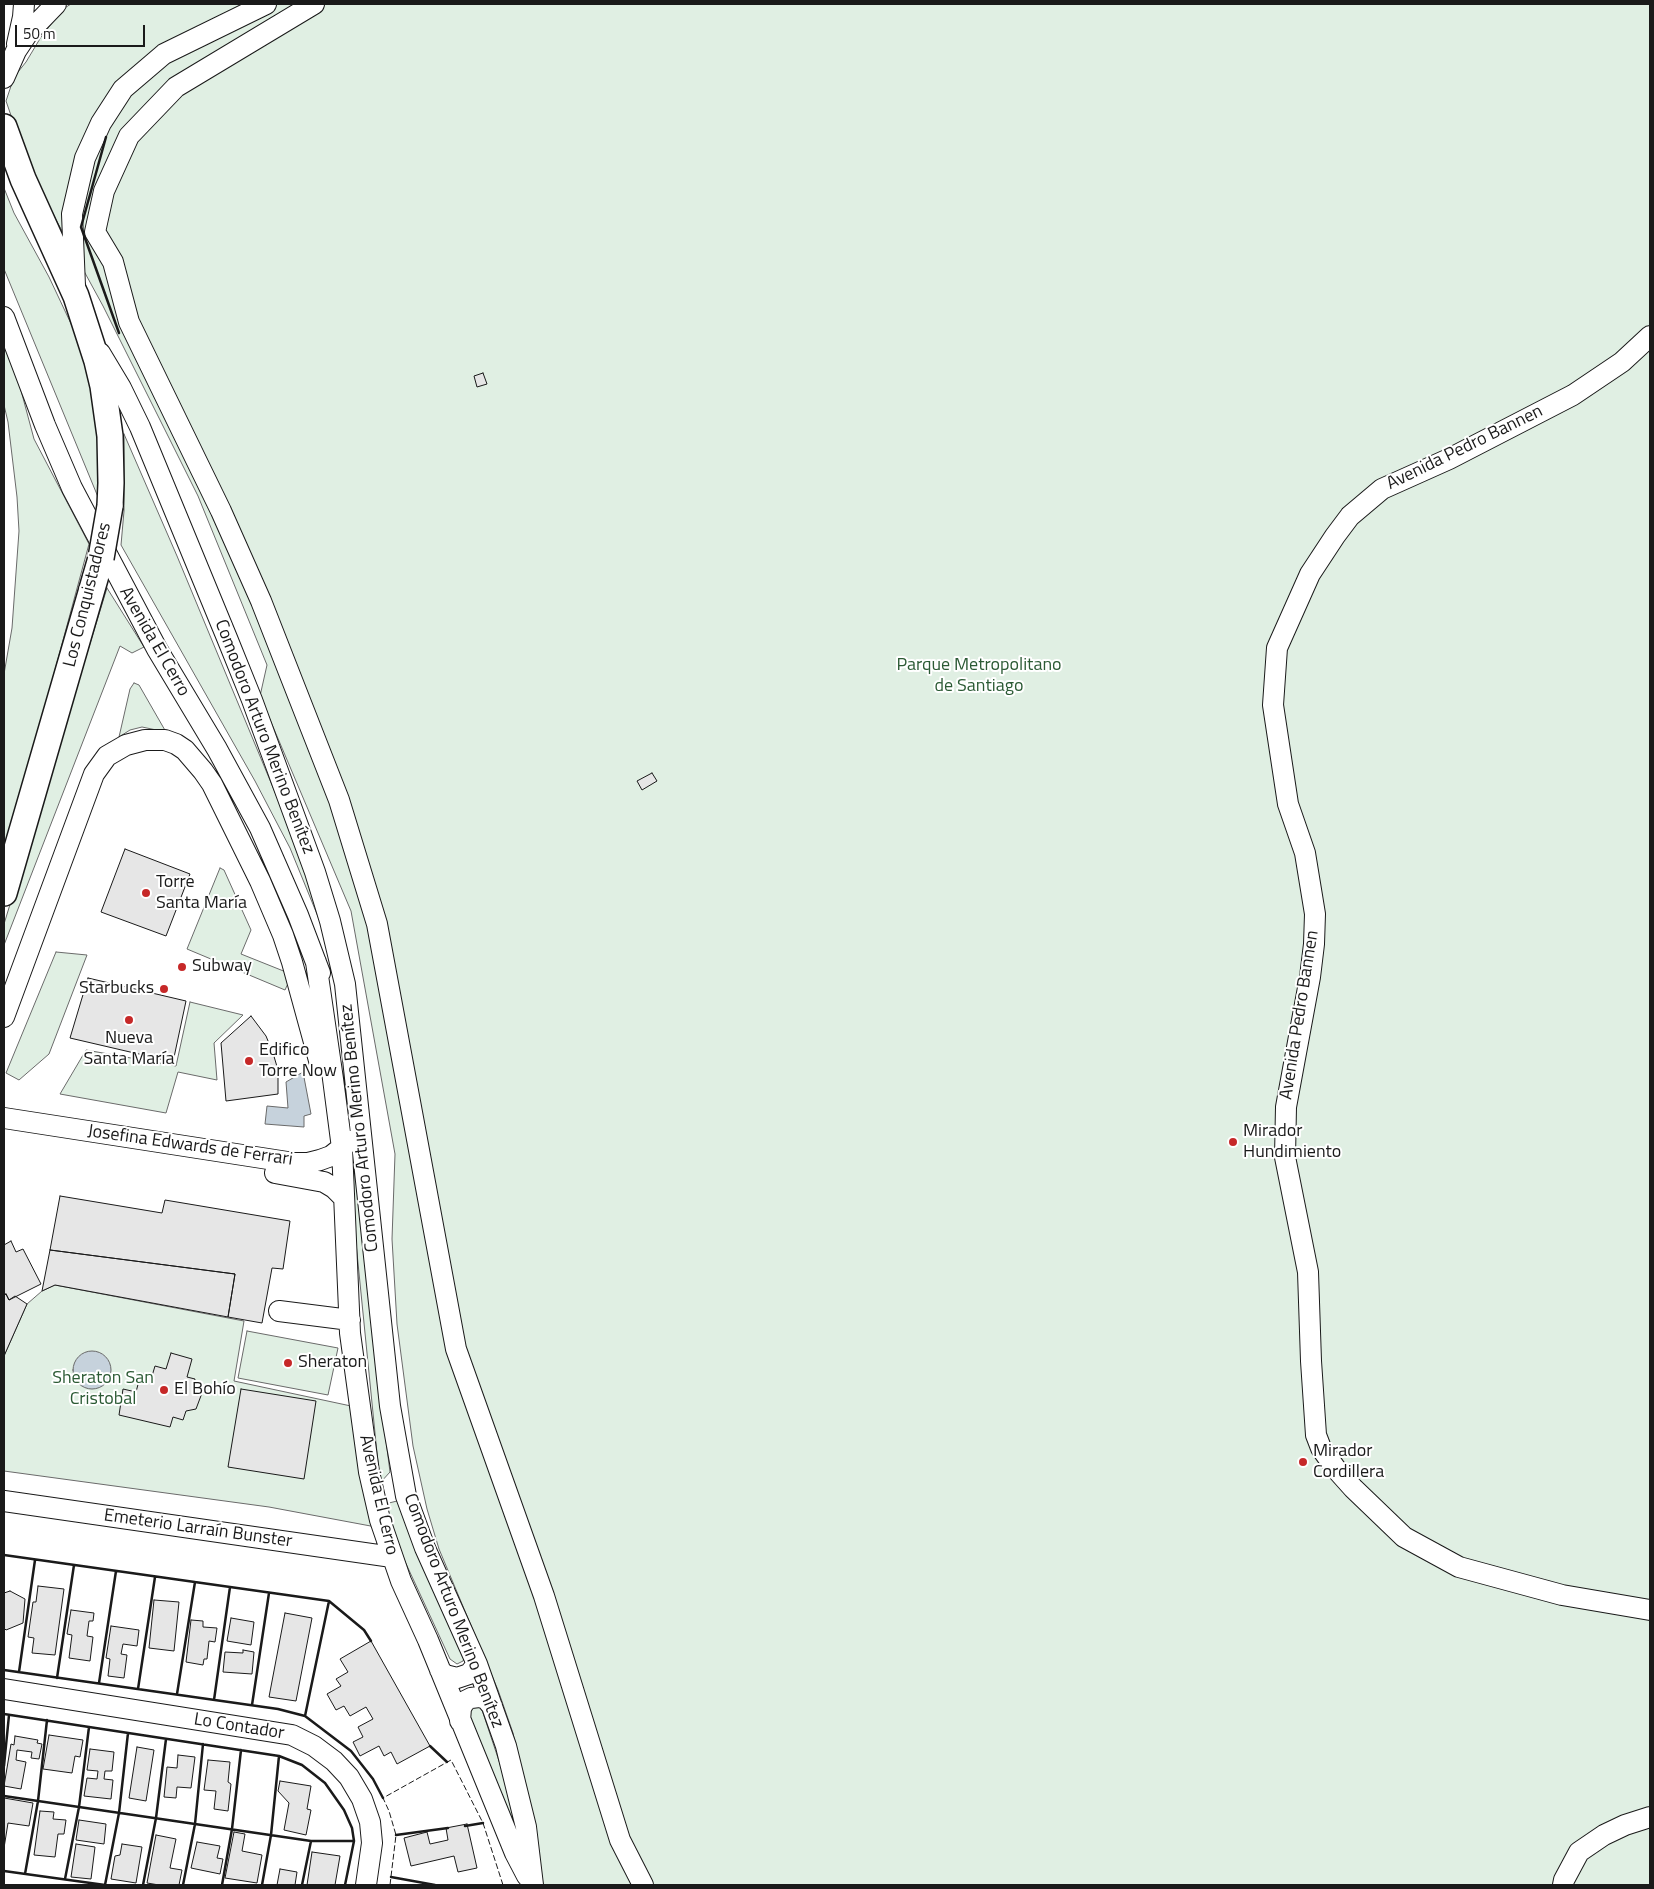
<!DOCTYPE html>
<html>
<head>
<meta charset="utf-8">
<style>
	body { margin:0 }
	#map { position:relative; width:1654px; height:1889px; overflow:hidden; background:#fff; font-family:"Titillium Web",sans-serif }
	canvas { display:block }
	.frame { position:absolute; inset:0; border:5px solid #1a1a1a; pointer-events:none }
	.scale { position:absolute; left:15px; top:25px; width:130px; height:22px; box-sizing:border-box; border:2px solid #1a1a1a; border-top:0; padding-left:6px; font-size:15px; line-height:18px; white-space:nowrap; color:#1a1a1a; -webkit-text-stroke:4px #fff; paint-order:stroke }
</style>
</head>
<body>
<div id="map">
<canvas width="1654" height="1889"></canvas>
<div class="frame"></div>
<div class="scale">50 m</div>
</div>
<script>
const ctx = document.querySelector('canvas').getContext('2d');
ctx.lineJoin = 'round';
function paint(path, color) { ctx.fillStyle = color; ctx.fill(path, 'evenodd'); }
const shape = rows => new Path2D(rows.map(r => 'M' + r).join(''));
function strokePath(path, color, width, dash) { ctx.strokeStyle = color; ctx.lineWidth = width; ctx.lineCap = dash ? 'butt' : 'round'; ctx.setLineDash(dash || []); ctx.stroke(path); }
function label(font, color, halo, rows, align = 'center') {
  ctx.font = font + ' "Titillium Web",sans-serif'; ctx.lineWidth = 4; ctx.setLineDash([]); ctx.textBaseline = 'middle'; ctx.strokeStyle = halo; ctx.fillStyle = color; for (const [text, x, y, turn = 0] of rows) {
    ctx.save(); ctx.translate(x, y); ctx.rotate((+turn || 0) * Math.PI / 180); ctx.textAlign = isNaN(turn) ? turn : align; if (halo) ctx.strokeText(text, 0, 0); ctx.fillText(text, 0, 0); ctx.restore();
  }
}
const green = shape([
	[71,4,1650,4,1650,1885,542,1885,513,1733,498,1690,439,1549,427,1509,413,1446,397,1324,392,1239,395,1154,351,911,260,696,267,665,198,496,103,306,55,218,25,156,6,101,14,77,26,62,41,37,63,9,71,4],
	[4,188,14,213,49,277,82,347,94,390,100,438,98,497,4,269,4,188],
	[4,341,19,383,34,439,89,544,25,781,4,847,4,674,12,628,19,531,17,497,8,422,4,405,4,341],
	[124,434,177,556,296,843,321,924,290,848,255,781,121,545,124,511,124,434],
	[107,588,144,647,132,653,120,646,4,945,4,924,107,588],
	[134,683,139,685,166,732,142,727,130,730,119,737,130,689,134,683],
	[220,868,224,870,251,930,241,954,286,972,290,979,285,990,187,949,220,868],
	[56,952,87,955,49,1054,19,1080,6,1073,56,952],
	[190,1002,243,1015,214,1043,217,1080,178,1072,166,1113,60,1094,86,1050,176,1066,190,1002],
	[347,1153,353,1153,376,1361,390,1472,380,1483,347,1153],
	[55,1285,244,1321,234,1381,351,1406,376,1527,269,1507,4,1471,4,1356,27,1304,42,1291,55,1285],
	[247,1331,338,1348,328,1395,238,1378,247,1331],
	[401,1500,468,1653,463,1661,457,1664,450,1659,402,1555,385,1504,401,1500],
	[479,1701,500,1764,522,1843,465,1710,479,1701]
]);
const water = shape([
	[303,1072,311,1114,304,1116,304,1127,265,1124,267,1106,288,1108,286,1082,303,1072],
	'73 1370a19 19 0 1 1 38 0a19 19 0 1 1-38 0Z'
]);
const building = shape([
	[483,373,487,384,477,387,474,376,483,373],
	[652,773,657,781,642,790,637,781,652,773],
	[125,849,190,874,166,936,101,912,125,849],
	[88,978,186,1001,173,1062,70,1038,88,978],
	[251,1016,266,1036,273,1053,278,1070,278,1094,226,1101,221,1043,251,1016],
	[60,1196,162,1213,165,1200,290,1221,283,1269,272,1268,262,1323,228,1317,235,1274,50,1250,60,1196],
	[11,1241,16,1252,23,1249,41,1284,9,1300,6,1294,4,1295,4,1245,11,1241],
	[50,1250,235,1274,228,1317,55,1285,42,1291,50,1250],
	[6,1294,9,1300,15,1296,27,1304,4,1356,4,1295,6,1294],
	[171,1353,192,1359,187,1377,195,1379,193,1390,202,1393,196,1409,186,1411,183,1420,173,1417,170,1427,119,1415,123,1389,136,1392,141,1373,152,1376,155,1366,166,1369,171,1353],
	[241,1389,316,1401,304,1479,228,1467,241,1389],
	[38,1586,64,1589,55,1655,32,1653,34,1638,28,1637,33,1602,36,1602,38,1586],
	[10,1591,25,1599,23,1623,6,1630,4,1628,4,1593,10,1591],
	[154,1600,179,1602,174,1651,149,1648,154,1600],
	[71,1610,94,1613,93,1621,89,1621,87,1636,93,1637,90,1661,69,1658,72,1635,67,1634,71,1610],
	[285,1613,312,1618,296,1701,269,1697,285,1613],
	[231,1618,254,1622,251,1645,227,1641,231,1618],
	[191,1620,203,1621,203,1627,217,1628,215,1642,209,1641,207,1659,204,1659,203,1665,186,1662,191,1620],
	[111,1626,139,1630,137,1646,123,1644,121,1654,127,1655,124,1678,108,1676,110,1659,106,1658,111,1626],
	[371,1641,430,1746,397,1764,391,1752,384,1756,379,1746,360,1756,353,1742,363,1737,358,1727,373,1719,366,1707,350,1716,344,1706,336,1710,327,1694,341,1686,336,1679,348,1672,340,1659,371,1641],
	[243,1650,254,1652,252,1674,223,1672,225,1652,243,1653,243,1650],
	[49,1735,83,1740,80,1757,75,1756,72,1773,43,1769,49,1735],
	[15,1736,38,1740,37,1743,42,1744,39,1759,31,1758,32,1752,17,1750,16,1760,26,1762,21,1789,4,1786,11,1744,14,1745,15,1736],
	[137,1747,154,1750,146,1801,129,1798,137,1747],
	[90,1749,114,1752,112,1771,105,1771,104,1779,113,1780,111,1799,84,1796,87,1778,97,1779,98,1771,87,1770,90,1749],
	[178,1755,195,1757,191,1788,177,1787,176,1798,164,1797,167,1767,177,1768,178,1755],
	[208,1760,230,1762,228,1782,231,1784,228,1811,214,1809,216,1791,204,1790,208,1760],
	[280,1781,311,1786,307,1809,311,1810,306,1835,284,1830,289,1803,278,1791,280,1781],
	[4,1798,33,1803,29,1826,8,1823,4,1848,4,1798],
	[40,1811,54,1812,53,1819,66,1820,64,1834,58,1834,55,1857,34,1855,40,1811],
	[79,1820,106,1824,104,1844,76,1840,79,1820],
	[467,1824,477,1868,458,1872,454,1856,411,1866,404,1838,427,1832,430,1844,448,1840,446,1828,467,1824],
	[234,1832,245,1834,242,1851,262,1855,257,1883,225,1878,234,1832],
	[156,1835,176,1839,170,1868,182,1870,179,1885,159,1885,147,1883,156,1835],
	[197,1842,220,1846,217,1858,223,1859,220,1874,191,1868,197,1842],
	[76,1844,95,1847,91,1879,71,1877,76,1844],
	[122,1844,142,1847,136,1883,111,1879,115,1856,120,1855,122,1844],
	[312,1852,340,1856,335,1885,307,1885,312,1852],
	[280,1869,297,1872,295,1885,277,1885,280,1869]
]);
const minor = shape([
	[314,4,176,87,129,136,104,191,95,232,113,262,129,322,221,511,261,601,339,800,377,924,456,1349,544,1596,620,1840,643,1885],
	[17,44,23,17,24,4],
	[4,78,16,51,28,33,56,4],
	[75,286,72,214,85,158,101,123,123,89,164,54,266,4],
	[4,317,45,425,72,488,157,649,217,749,260,828,298,915,320,973],
	[1650,336,1622,362,1573,395,1449,459,1382,489,1350,516,1335,536,1310,574,1277,648,1273,705,1288,804,1305,853,1315,914,1314,944,1310,977,1286,1107,1285,1157,1308,1272,1311,1361,1316,1435,1321,1448,1336,1469,1353,1488,1404,1537,1459,1567,1562,1595,1650,1610],
	[100,353,121,388,140,427,227,638,252,700,315,872,330,921,345,984,390,1406,406,1496,425,1548,477,1664,506,1746,526,1827,533,1885],
	[316,962,333,1079,342,1148,350,1333,369,1472,380,1520,401,1581,428,1640,515,1853,527,1876],
	[4,1017,94,774,107,756,126,745,145,740,165,740,176,744,185,750,203,771,212,784,260,881,283,935,292,962,320,1064],
	[4,1118,294,1163,308,1163,320,1160,331,1156,350,1141],
	[275,1173,324,1182,334,1188,344,1198],
	[279,1311,350,1320],
	[4,1501,392,1557],
	[440,1670,445,1675,457,1678,469,1674,477,1664],
	[4,1689,292,1735,314,1746,334,1761,349,1777,362,1799,370,1822,372,1843,366,1885],
	[460,1721,461,1708,465,1701,471,1698,479,1697,486,1699,492,1706],
	[1563,1885,1564,1880,1579,1852,1604,1835,1625,1825,1650,1817]
]);
const major = shape([
	[4,127,23,179,76,296,97,361,103,386,110,436,111,483,110,506],
	[4,893,101,558]
]);
const majorBridge = shape([
	[101,558,110,506]
]);
const fence = shape([
	[390,1885,396,1835,389,1811,383,1798,451,1760,483,1823,503,1885]
]);
const wall = shape([
	[106,137,81,227,119,333],
	[4,1555,329,1601,305,1716,278,1709,4,1670],
	[329,1601,364,1630,371,1641],
	[19,1672,35,1560],
	[57,1678,74,1565],
	[99,1683,116,1571],
	[138,1689,155,1577],
	[177,1694,195,1582],
	[214,1700,230,1587],
	[252,1705,269,1593],
	[4,1714,279,1756,302,1765,325,1783,344,1810,352,1828,354,1841,345,1885],
	[305,1716,351,1751,373,1779,383,1798],
	[430,1746,447,1762],
	[4,1766,9,1715],
	[4,1796,311,1841,354,1841],
	[465,1826,483,1823],
	[396,1835,448,1828],
	[4,1871,105,1885],
	[25,1874,38,1801,47,1720],
	[391,1877,435,1885],
	[65,1879,79,1807,89,1727],
	[105,1885,119,1813,128,1733],
	[143,1885,156,1818,166,1739],
	[183,1885,195,1824,203,1744],
	[222,1885,232,1829,241,1750],
	[262,1885,271,1835,279,1756],
	[302,1885,311,1841]
]);
const markers = [
	[146,893,5,"#c62828"],
	[182,967,5,"#c62828"],
	[164,989,5,"#c62828"],
	[129,1020,5,"#c62828"],
	[249,1061,5,"#c62828"],
	[1233,1142,5,"#c62828"],
	[288,1363,5,"#c62828"],
	[164,1390,5,"#c62828"],
	[1303,1462,5,"#c62828"]
];
const streetNames = [
	["Avenida Pedro Bannen",1465,448,-26],
	["Los Conquistadores",88,595,-76],
	["Avenida El Cerro",154,642,60],
	["Comodoro Arturo Merino Benítez",264,737,69],
	["Avenida Pedro Bannen",1300,1015,-81],
	["Comodoro Arturo Merino Benítez",360,1128,-96],
	["Josefina Edwards de Ferrari",190,1146,8],
	["Avenida El Cerro",378,1495,77],
	["Emeterio Larraín Bunster",198,1529,8],
	["Comodoro Arturo Merino Benítez",453,1611,69],
	["Lo Contador",239,1727,9]
];
const parkNames = [
	["Parque Metropolitano",979,666],
	["de Santiago",979,687],
	["Sheraton San",103,1379],
	["Cristobal",103,1400]
];
const poiNames = [
	["Torre",156,883],
	["Santa María",156,904],
	["Subway",192,967],
	["Starbucks",154,989,"right"],
	["Nueva",129,1039,"center"],
	["Santa María",129,1060,"center"],
	["Edifico",259,1051],
	["Torre Now",259,1072],
	["Mirador",1243,1132],
	["Hundimiento",1243,1153],
	["Sheraton",298,1363],
	["El Bohío",174,1390],
	["Mirador",1313,1452],
	["Cordillera",1313,1473]
];
paint(green, '#e0efe3');
strokePath(green, '#6a6a6a', 1);
paint(water, '#c6d2dc');
strokePath(water, '#6a6a6a', 1);
paint(building, '#e6e6e6');
strokePath(building, '#1a1a1a', 1);
strokePath(minor, '#1a1a1a', 22);
strokePath(major, '#1a1a1a', 28);
strokePath(minor, '#fff', 20);
strokePath(major, '#fff', 25);
strokePath(majorBridge, '#1a1a1a', 28, []);
strokePath(majorBridge, '#fff', 25);
strokePath(fence, '#1a1a1a', 1, [6, 2.5]);
strokePath(wall, '#1a1a1a', 2.5);
for (const [x, y, r, color] of markers) { const dot = new Path2D(); dot.arc(x, y, r, 0, 2 * Math.PI); ctx.fillStyle = color; ctx.fill(dot); strokePath(dot, '#fff', 2); }
label('18px', '#1a1a1a', '#fff', streetNames);
label('18px', '#2b5a34', '#fff', parkNames);
label('18px', '#1a1a1a', '#fff', poiNames, 'left');
</script>
</body>
</html>
